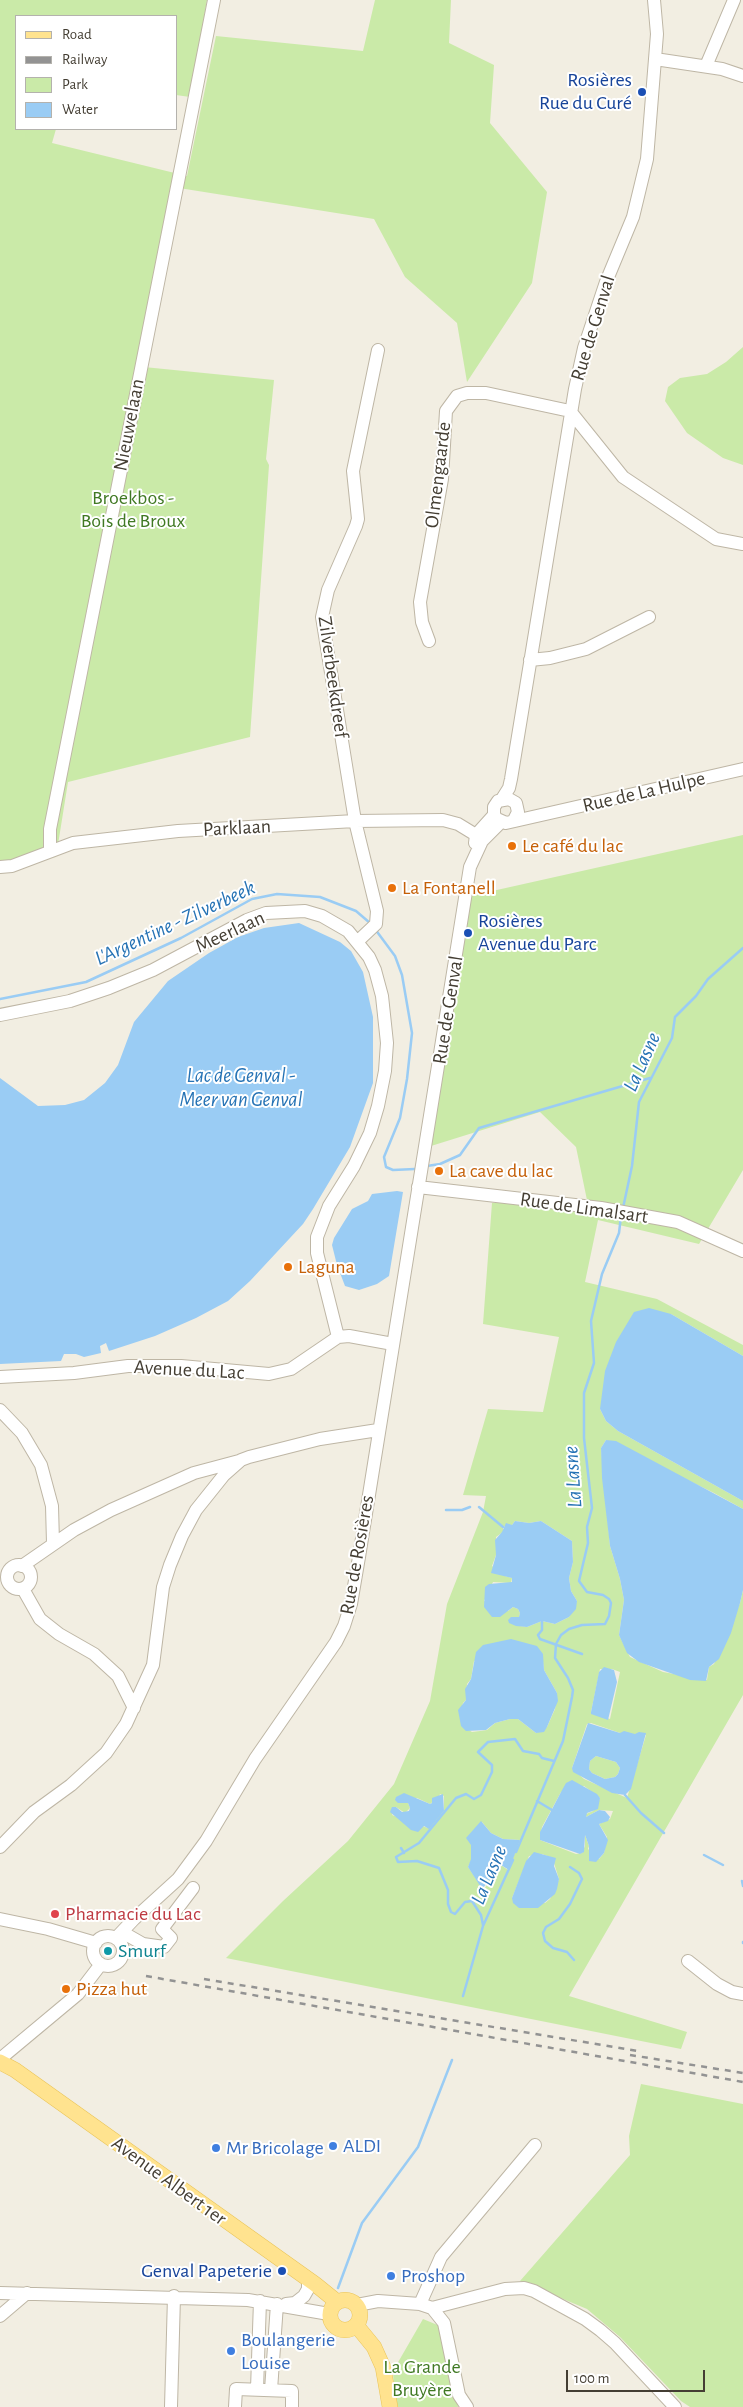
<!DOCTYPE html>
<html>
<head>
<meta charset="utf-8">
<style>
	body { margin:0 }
	#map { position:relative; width:743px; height:2407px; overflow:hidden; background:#f2eee2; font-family:"Alegreya Sans",sans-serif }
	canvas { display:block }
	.legend { position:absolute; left:15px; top:15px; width:162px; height:115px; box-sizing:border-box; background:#fff; border:1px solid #b4b2ad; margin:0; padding:6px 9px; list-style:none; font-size:15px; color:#443e33 }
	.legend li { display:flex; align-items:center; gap:10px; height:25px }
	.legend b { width:25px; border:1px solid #b4b2ad }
	.scale { position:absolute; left:566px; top:2370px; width:139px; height:22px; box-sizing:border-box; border:2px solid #443e33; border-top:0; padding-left:6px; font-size:15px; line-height:18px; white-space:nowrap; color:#443e33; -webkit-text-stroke:4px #fff; paint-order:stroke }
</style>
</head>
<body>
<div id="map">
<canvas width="743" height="2407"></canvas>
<ul class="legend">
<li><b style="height:6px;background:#ffe38f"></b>Road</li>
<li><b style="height:6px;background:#939393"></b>Railway</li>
<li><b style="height:14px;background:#caeaa8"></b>Park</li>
<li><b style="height:14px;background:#9accf4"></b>Water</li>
</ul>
<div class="scale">100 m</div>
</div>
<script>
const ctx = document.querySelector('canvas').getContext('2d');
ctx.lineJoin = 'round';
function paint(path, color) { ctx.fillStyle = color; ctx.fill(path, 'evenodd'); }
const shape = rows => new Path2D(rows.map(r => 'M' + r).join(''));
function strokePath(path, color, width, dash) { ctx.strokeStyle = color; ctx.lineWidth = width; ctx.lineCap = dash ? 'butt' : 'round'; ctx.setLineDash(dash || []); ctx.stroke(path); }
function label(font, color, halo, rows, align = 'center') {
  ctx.font = font + ' "Alegreya Sans",sans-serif'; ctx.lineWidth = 4; ctx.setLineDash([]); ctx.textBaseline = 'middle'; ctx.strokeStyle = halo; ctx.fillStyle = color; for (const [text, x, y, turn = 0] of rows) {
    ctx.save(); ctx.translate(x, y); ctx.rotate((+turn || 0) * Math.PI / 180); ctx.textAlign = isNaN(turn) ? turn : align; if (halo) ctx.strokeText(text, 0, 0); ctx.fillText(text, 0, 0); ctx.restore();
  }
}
const green = shape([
	[0,0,207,0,190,97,176,95,176,16,16,16,16,129,56,129,52,143,187,176,216,36,363,51,375,0,451,0,449,43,494,65,490,123,547,192,532,283,467,382,457,323,405,277,374,219,179,188,144,367,274,380,266,459,269,465,250,737,68,782,56,857,0,863],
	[743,347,743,465,723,458,687,433,665,401,668,387,680,378,707,374,726,362],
	[743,835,743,1170,699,1244,598,1220,585,1282,657,1299,743,1345,743,1356,671,1314,600,1409,606,1421,618,1431,743,1501,743,1509,714,1493,606,1440,601,1448,610,1546,620,1579,624,1600,619,1635,630,1657,663,1672,707,1680,709,1667,714,1664,740,1603,743,1590,743,1695,569,1996,687,2032,681,2049,226,1958,283,1901,348,1841,394,1784,430,1701,447,1604,483,1512,486,1496,463,1495,488,1409,543,1412,559,1337,483,1324,492,1203,587,1200,576,1147,540,1112,431,1146,461,898],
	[515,1521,529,1523,541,1521,572,1541,573,1562,569,1578,571,1591,577,1601,569,1617,555,1624,542,1621,527,1627,520,1626,515,1618,519,1617,520,1613,518,1609,513,1607,508,1611,484,1601,493,1582,511,1583,512,1578,505,1576,492,1566,496,1555,496,1537,503,1532,503,1527,512,1525],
	[542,1654,544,1670,557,1693,555,1709,547,1727,536,1733,518,1719,510,1719,495,1723,487,1730,480,1731,472,1732,462,1726,460,1716,463,1703,466,1700,467,1684,471,1679,474,1661],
	[600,1669,612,1669,620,1672,610,1719,591,1712],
	[591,1723,620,1733,646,1735,627,1798,584,1779,572,1768,587,1724],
	[584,1786,600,1798,593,1811,586,1814,586,1817,599,1810,613,1811,610,1819,599,1824,607,1837,604,1853,599,1859,588,1849,589,1846,585,1835,585,1846,582,1853,576,1854,540,1840,542,1827,561,1792],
	[440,1794,444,1796,444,1811,428,1828,392,1815,396,1807,405,1813,410,1808,408,1803,398,1803,417,1798,430,1804,439,1797],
	[482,1822,491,1833,503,1839,520,1840,508,1870,501,1865,495,1869,485,1888,481,1886,468,1867,472,1859,471,1845],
	[542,1854,550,1857,554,1863,559,1879,550,1899,545,1903,512,1898,529,1856],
	[596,1756,616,1762,620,1768,618,1774,615,1777,605,1779,592,1773,589,1769,590,1761],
	[641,2084,743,2104,743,2407,690,2407,681,2401,620,2337,587,2309,520,2281,630,2155,629,2136],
	[423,2319,440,2326,458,2407,395,2407,393,2371]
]);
const water = shape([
	[299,923,340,942,351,951,363,972,373,1017,373,1083,350,1147,313,1209,303,1224,250,1281,228,1301,196,1318,155,1336,109,1351,106,1343,100,1346,101,1353,84,1357,76,1354,64,1354,61,1361,0,1364,0,1078,38,1106,65,1105,84,1100,105,1083,118,1065,134,1022,168,981,209,953,238,937,264,928],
	[397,1191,403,1192,389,1276,377,1284,359,1290,345,1286,337,1265,332,1245,334,1238,352,1209,368,1201,372,1194],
	[649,1308,671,1314,743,1356,743,1501,618,1431,606,1421,600,1409,605,1371,616,1342,634,1312],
	[606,1440,616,1441,743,1509,743,1590,740,1603,731,1633,719,1659,709,1667,706,1681,690,1680,639,1662,627,1653,619,1635,624,1600,620,1579,610,1546,602,1478,601,1448],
	[515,1521,529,1523,541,1521,572,1541,573,1562,569,1578,571,1591,577,1601,576,1609,569,1617,555,1624,542,1621,527,1627,516,1626,509,1623,508,1620,511,1617,519,1617,520,1613,518,1609,513,1607,500,1617,492,1617,484,1607,485,1587,489,1584,512,1582,512,1578,491,1573,496,1555,495,1540,502,1532,506,1523,512,1525],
	[511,1639,537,1646,543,1654,544,1670,557,1693,558,1701,547,1727,544,1732,536,1733,518,1719,510,1719,495,1723,486,1730,466,1731,461,1726,458,1710,466,1700,465,1689,471,1679,476,1652,483,1645],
	[604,1667,614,1670,617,1682,608,1720,591,1714,591,1712,599,1672],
	[588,1723,620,1733,624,1731,635,1734,639,1732,646,1733,631,1789,625,1795,612,1793,573,1772,572,1768],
	[596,1756,616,1762,620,1768,618,1774,615,1777,605,1779,592,1773,589,1769,590,1761],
	[572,1780,597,1794,600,1798,598,1809,587,1813,586,1817,599,1810,605,1811,610,1817,608,1821,599,1824,608,1840,604,1853,596,1862,589,1861,589,1846,585,1835,584,1852,580,1854,540,1840,540,1832,561,1792,566,1783],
	[404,1793,430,1804,432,1803,432,1798,443,1794,444,1811,429,1829,424,1826,418,1832,411,1830,390,1812,392,1807,396,1807,402,1812,409,1811,410,1808,408,1803,398,1803,395,1800,396,1797],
	[481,1821,491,1833,503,1839,520,1840,509,1870,501,1865,495,1869,494,1875,482,1889,468,1867,471,1859,471,1845,466,1838],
	[534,1852,556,1858,554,1866,559,1879,557,1889,555,1894,538,1908,519,1908,513,1903,512,1898,526,1861]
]);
const stream = shape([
	[375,929,395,956,402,975,412,1033,407,1079,400,1118,384,1157,386,1167,393,1170,415,1169],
	[0,999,86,982,181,938,252,899,277,894,320,897,356,911,370,923],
	[427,1166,440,1164,460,1155,479,1128,650,1078],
	[623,1208,632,1166,639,1102,672,1038,675,1017,696,996,708,979,743,948],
	[479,1507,503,1527],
	[446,1510,462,1510,470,1507],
	[542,1621,542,1630,538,1635,540,1639,582,1654],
	[625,1795,641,1813,664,1833],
	[537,1801,552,1810],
	[401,1848,404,1853],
	[516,1852,563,1741,572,1697,573,1690,568,1678,555,1658,556,1644,561,1635,569,1629,582,1625,605,1624,609,1616,611,1603,609,1599,603,1595,587,1592,579,1581,588,1543,587,1527,592,1508,584,1438,584,1393,594,1363,591,1321,602,1274,619,1233,621,1216],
	[704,1855,723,1865],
	[570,1867,579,1873,582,1879,570,1904,559,1919,546,1927,543,1933,545,1941,553,1948,567,1952,574,1960],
	[742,1881,743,1886],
	[483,1925,481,1915,472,1901,465,1902,455,1914,451,1912,448,1904,448,1890,439,1868,417,1861,398,1862,396,1857,419,1843,456,1798,466,1794,474,1799,481,1795,492,1772,492,1765,478,1752,488,1742,515,1739,523,1751,539,1754,542,1758,554,1761],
	[743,1943,743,1942],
	[463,1996,483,1926,513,1860],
	[338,2288,362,2223,418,2147,452,2060]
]);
const minor = shape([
	[655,59,722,69,743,76],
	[706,66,734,0],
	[429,641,422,622,420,602,442,479,446,411,457,396,467,393,486,393,570,411,623,477,716,539,743,544],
	[530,660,550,658,586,649,649,617],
	[502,799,509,788,511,779,575,389,584,348,606,282,633,217,647,159,657,34,654,0],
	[514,820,518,812,516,803,509,799,498,801,494,807,494,815,497,819,506,823,743,769],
	[475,843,476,835,494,815],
	[50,851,50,829,214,0],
	[0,867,12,866,73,843,178,831,355,821,443,820,458,824,476,835],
	[358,941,376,924,377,911,355,821,322,617,328,590,356,526,358,519,353,471,378,350],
	[0,1015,70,1001,109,988,153,970,247,920,266,913,305,911,322,916,348,931,369,957,375,970,382,996,387,1043,385,1071,378,1106,370,1133,354,1166,329,1206,317,1237,317,1253,338,1337],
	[418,1187,601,1208,678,1222,743,1251],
	[0,1377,74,1373,128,1366,181,1366,269,1374,291,1369,338,1337,349,1336,393,1344],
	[0,1410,22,1433,41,1465,52,1506,53,1543],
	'7 1577a12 12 0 1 1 24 0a12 12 0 1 1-24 0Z',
	[22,1566,74,1530,111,1510,194,1473,239,1461],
	[23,1589,40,1619,59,1634,94,1654,118,1676,134,1708],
	[0,1847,34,1812,71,1785,106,1753,126,1724,153,1665,163,1587,170,1565,182,1536,196,1510,224,1475,241,1460,249,1457,320,1439,378,1430],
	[0,1919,48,1929,96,1943],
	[122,1932,143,1944,164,1947,171,1938,162,1929,193,1888],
	'93 1951a15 15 0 1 1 30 0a15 15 0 1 1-30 0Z',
	[116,1938,134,1919,178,1879,206,1841,255,1759,336,1642,344,1626,351,1604,359,1557,470,867,482,841,501,822],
	[688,1961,717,1984,732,1992,743,1994],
	[0,2059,78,1994,101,1964],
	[0,2293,248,2300,329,2314],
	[286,2304,295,2303,304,2296,308,2289,308,2279],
	[420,2304,441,2257,535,2145],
	[357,2305,378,2301,420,2304,432,2308,444,2323,459,2395,467,2407],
	[432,2308,505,2289,524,2288,534,2291,585,2319,600,2330,615,2343,675,2407],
	[0,2316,27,2293],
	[257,2389,260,2301],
	[271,2390,277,2304],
	[171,2407,174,2296],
	[235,2407,236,2389,292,2391,292,2407]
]);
const major = shape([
	[0,2062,15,2070,315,2284,336,2301],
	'330 2315a15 15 0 1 1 30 0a15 15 0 1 1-30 0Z',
	[356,2325,374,2347,383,2367,390,2407]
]);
const rail = shape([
	[146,1976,743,2082],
	[204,1979,638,2051],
	[630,2055,743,2073]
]);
const markers = [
	[642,92,5,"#1a4fb4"],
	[512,846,5,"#e8710a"],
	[392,888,5,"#e8710a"],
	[468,933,5,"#1a4fb4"],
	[439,1171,5,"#e8710a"],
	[288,1267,5,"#e8710a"],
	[55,1914,5,"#e0444e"],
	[108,1951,5,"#0f9aa8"],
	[66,1989,5,"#e8710a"],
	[333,2146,5,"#3f7fe0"],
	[216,2148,5,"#3f7fe0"],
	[282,2271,5,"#1a4fb4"],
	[391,2276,5,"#3f7fe0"],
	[231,2351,5,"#3f7fe0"]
];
const transitNames = [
	["Rosières",632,80],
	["Rue du Curé",632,103],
	["Rosières",478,921,"left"],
	["Avenue du Parc",478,944,"left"],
	["Genval Papeterie",272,2271]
];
const streetNames = [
	["Rue de Genval",593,328,-73],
	["Nieuwelaan",129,425,-79],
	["Olmengaarde",438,475,-83],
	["Zilverbeekdreef",333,677,82],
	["Rue de La Hulpe",644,792,-13],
	["Parklaan",237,828,-3],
	["Meerlaan",230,932,-25],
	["Rue de Genval",448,1010,-81],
	["Rue de Limalsart",584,1208,8],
	["Avenue du Lac",189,1370,3],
	["Rue de Rosières",357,1555,-80],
	["Avenue Albert 1er",169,2181,36]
];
const parkNames = [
	["Broekbos -",133,498],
	["Bois de Broux",133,521],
	["La Grande",422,2367],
	["Bruyère",422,2390]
];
const foodNames = [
	["Le café du lac",522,846],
	["La Fontanell",402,888],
	["La cave du lac",449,1171],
	["Laguna",298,1267],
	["Pizza hut",76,1989]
];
const healthNames = [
	["Pharmacie du Lac",65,1914]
];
const cultureNames = [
	["Smurf",118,1951]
];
const shopNames = [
	["ALDI",343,2146],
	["Mr Bricolage",226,2148],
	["Proshop",401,2276],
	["Boulangerie",241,2340],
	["Louise",241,2363]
];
const waterNames = [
	["L'Argentine - Zilverbeek",175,923,-25],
	["La Lasne",642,1062,-66],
	["Lac de Genval -",241,1076],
	["Meer van Genval",241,1100],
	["La Lasne",573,1477,-94],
	["La Lasne",489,1875,-67]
];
paint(green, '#caeaa8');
paint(water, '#9accf4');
strokePath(stream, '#9accf4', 2.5);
strokePath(minor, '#beb6a5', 14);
strokePath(major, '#eac459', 16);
strokePath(minor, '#fff', 12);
strokePath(major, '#ffe38f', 15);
strokePath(rail, '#939393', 2.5, [6, 6]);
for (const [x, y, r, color] of markers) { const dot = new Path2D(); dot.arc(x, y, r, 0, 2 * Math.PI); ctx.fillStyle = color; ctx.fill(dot); strokePath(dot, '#fff', 2); }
label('20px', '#164399', '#fff', transitNames, 'right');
label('20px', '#443e33', '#fff', streetNames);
label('20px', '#407923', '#fff', parkNames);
label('20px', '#c56008', '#fff', foodNames, 'left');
label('20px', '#be3a42', '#fff', healthNames, 'left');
label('20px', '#0d838f', '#fff', cultureNames, 'left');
label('20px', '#366cbe', '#fff', shopNames, 'left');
label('italic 21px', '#2673b5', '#fff', waterNames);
</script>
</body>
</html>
